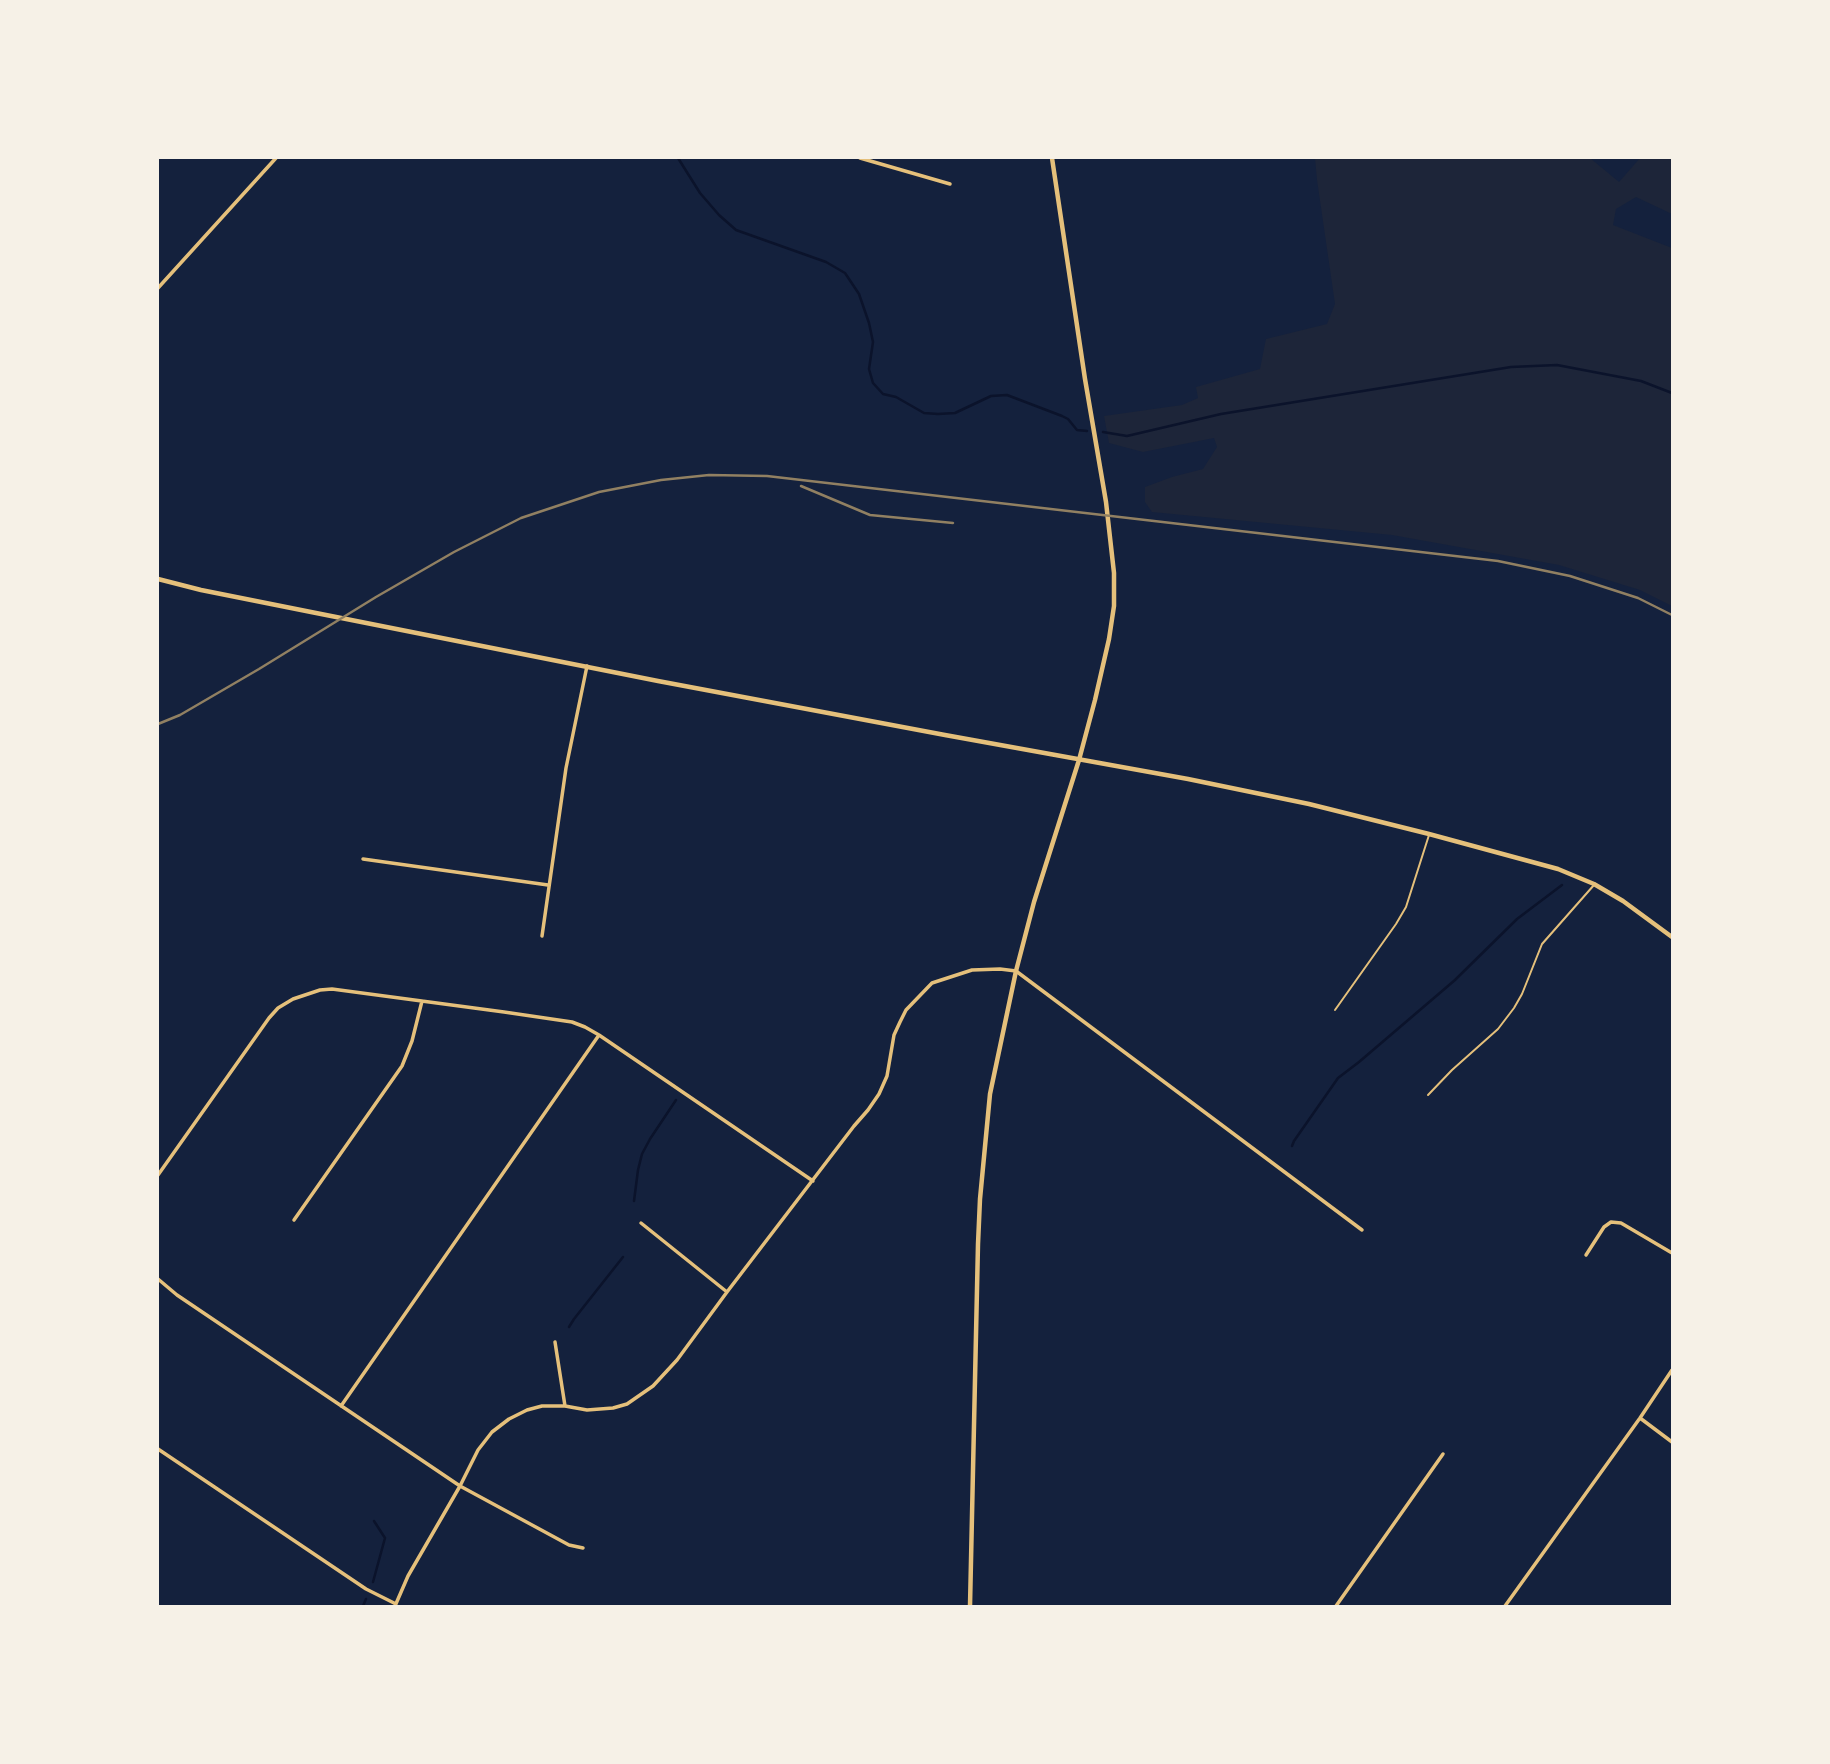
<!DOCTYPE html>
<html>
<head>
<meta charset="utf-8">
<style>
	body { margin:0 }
	#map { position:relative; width:1830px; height:1764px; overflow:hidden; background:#14213d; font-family:"Times New Roman",serif }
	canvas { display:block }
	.frame { position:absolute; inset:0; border:159px solid #f6f1e7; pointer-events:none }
</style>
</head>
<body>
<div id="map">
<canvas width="1830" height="1764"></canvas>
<div class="frame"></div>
</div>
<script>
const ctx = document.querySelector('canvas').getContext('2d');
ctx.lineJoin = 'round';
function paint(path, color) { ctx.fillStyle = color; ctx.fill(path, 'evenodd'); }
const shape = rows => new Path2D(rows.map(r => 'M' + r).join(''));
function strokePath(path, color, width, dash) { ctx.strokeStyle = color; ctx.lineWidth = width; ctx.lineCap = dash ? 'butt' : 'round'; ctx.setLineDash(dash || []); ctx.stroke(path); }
const green = shape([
	[1315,158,1590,158,1619,182,1640,158,1672,158,1672,214,1636,197,1616,209,1613,225,1672,248,1672,606,1640,590,1559,565,1392,535,1152,512,1145,502,1145,487,1172,477,1203,469,1217,447,1214,438,1143,452,1109,443,1104,416,1182,405,1198,398,1196,387,1260,369,1266,339,1327,324,1335,304,1317,180]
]);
const stream = shape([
	[678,158,700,193,719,215,736,230,826,262,845,273,859,294,869,323,873,342,869,369,873,383,883,394,896,397,924,413,938,414,955,413,991,396,1007,395,1062,416,1068,419,1077,430,1087,431],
	[1103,432,1127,436,1221,414,1511,367,1557,365,1641,381,1672,393],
	[1292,1146,1294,1141,1338,1078,1359,1062,1455,980,1517,919,1562,885],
	[634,1201,638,1170,642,1154,650,1139,676,1100],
	[569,1327,574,1319,623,1257],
	[373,1582,385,1538,374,1521],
	[363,1606,366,1599]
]);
const service = shape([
	[1335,1010,1396,924,1406,907,1429,835],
	[1428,1095,1452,1070,1498,1029,1514,1008,1522,994,1542,944,1594,885]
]);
const minor = shape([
	[860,158,950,184],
	[158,288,276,158],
	[363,859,548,885],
	[542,936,566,768,587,666],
	[158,1175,269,1018,278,1008,293,999,320,990,332,989,504,1012,572,1022,585,1027,599,1035,813,1181],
	[294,1220,402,1066,412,1041,422,1001],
	[641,1223,727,1292],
	[1586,1255,1604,1227,1611,1222,1621,1223,1672,1253],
	[158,1279,177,1295,460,1486,569,1545,583,1548],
	[555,1342,565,1406],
	[341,1406,599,1035],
	[1640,1418,1672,1442],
	[158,1449,366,1589,396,1604],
	[395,1606,408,1576,460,1486,478,1450,492,1432,509,1419,527,1410,542,1406,565,1406,587,1410,613,1408,627,1404,653,1386,677,1360,727,1292,854,1126,868,1110,879,1094,887,1076,894,1035,900,1022,906,1010,932,983,972,970,1000,969,1016,971,1362,1230],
	[1336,1606,1443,1454],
	[1505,1606,1640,1418,1672,1370]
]);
const tertiary = shape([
	[158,579,201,590,311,612,658,681,945,735,1188,779,1309,804,1429,834,1558,869,1594,884,1623,901,1672,937],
	[970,1606,978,1244,980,1199,990,1094,1016,971,1034,902,1079,760,1095,700,1109,639,1114,606,1114,573,1106,502,1085,379,1052,158]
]);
const rail = shape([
	[801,486,870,515,953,523],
	[158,724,180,715,259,669,376,597,454,552,521,518,599,492,661,480,709,475,767,476,1498,561,1570,576,1638,598,1672,615]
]);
paint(green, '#1d2539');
strokePath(stream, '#0b132b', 2.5);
strokePath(service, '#e5c07b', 2);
strokePath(minor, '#e5c07b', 3.5);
strokePath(tertiary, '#e5c07b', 4.5);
strokePath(rail, '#918062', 2.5);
</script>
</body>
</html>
